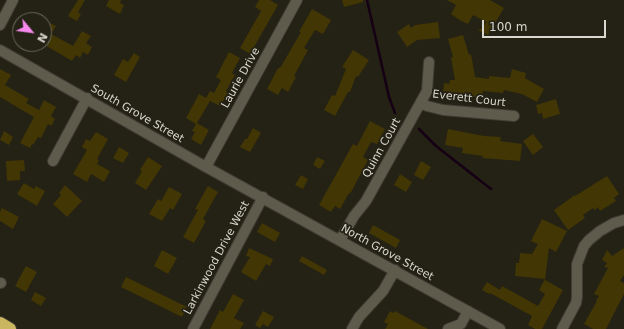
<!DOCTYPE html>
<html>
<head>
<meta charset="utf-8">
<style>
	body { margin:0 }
	#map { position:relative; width:624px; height:329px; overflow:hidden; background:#242115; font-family:"DejaVu Sans",sans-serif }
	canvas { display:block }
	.north { position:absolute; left:12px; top:12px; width:40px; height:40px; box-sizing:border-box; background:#242115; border:1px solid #6c6a5f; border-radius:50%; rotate:119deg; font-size:11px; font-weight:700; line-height:16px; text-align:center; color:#d9d7cf }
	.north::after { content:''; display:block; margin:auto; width:14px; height:18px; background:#f788ec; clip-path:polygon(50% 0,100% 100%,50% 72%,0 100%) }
	.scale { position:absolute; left:482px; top:20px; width:124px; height:18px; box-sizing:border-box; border:2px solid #d9d7cf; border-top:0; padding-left:5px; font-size:12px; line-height:14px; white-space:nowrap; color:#d9d7cf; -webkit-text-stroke:3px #242115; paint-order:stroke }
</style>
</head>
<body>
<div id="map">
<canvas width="624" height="329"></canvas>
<div class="north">N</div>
<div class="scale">100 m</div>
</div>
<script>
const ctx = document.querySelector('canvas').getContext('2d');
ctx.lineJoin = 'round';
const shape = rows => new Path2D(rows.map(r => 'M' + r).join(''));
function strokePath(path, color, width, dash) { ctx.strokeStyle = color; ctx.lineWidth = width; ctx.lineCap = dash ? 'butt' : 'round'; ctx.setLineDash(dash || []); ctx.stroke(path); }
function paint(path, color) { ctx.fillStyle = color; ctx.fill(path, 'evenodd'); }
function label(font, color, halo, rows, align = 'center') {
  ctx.font = font + ' "DejaVu Sans",sans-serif'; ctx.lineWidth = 3.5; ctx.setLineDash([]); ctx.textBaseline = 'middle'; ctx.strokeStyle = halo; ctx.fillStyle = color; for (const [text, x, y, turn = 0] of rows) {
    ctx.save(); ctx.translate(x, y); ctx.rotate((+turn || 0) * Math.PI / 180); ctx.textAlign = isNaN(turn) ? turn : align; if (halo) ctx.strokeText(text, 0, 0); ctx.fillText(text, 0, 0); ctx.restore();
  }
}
const stream = shape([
	[367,0,389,97,395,113],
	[419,129,436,146,491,189]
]);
const building = shape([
	[78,0,85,0,78,12,81,14,77,21,68,16],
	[109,0,121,0,120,3,124,5,120,14,106,6],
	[259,0,270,0,278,5,250,54,240,48,261,11,255,7],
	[342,0,363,0,363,2,344,7],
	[447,0,490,0,504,8,488,35,478,30,483,28,486,22,473,15,468,24,461,21,451,14,456,5],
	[312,9,331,20,323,34,315,30,304,48,308,50,294,76,296,77,288,92,282,88,278,95,267,89,278,68,280,68,301,32,299,32],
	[48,22,56,26,51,34,73,46,82,31,91,36,86,43,92,47,88,55,83,52,80,58,76,55,72,61,43,44,44,44,44,29],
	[438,22,440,38,417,40,407,47,397,32,409,24,411,28,415,25],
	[463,35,469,55,471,54,475,77,489,79,489,76,510,78,512,69,526,73,525,78,544,89,537,102,522,94,504,90,503,93,483,91,482,98,462,95,461,99,452,98,452,94,443,93,444,83,449,84,450,80,455,80,451,58,453,57,448,39],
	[353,50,369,60,358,77,356,76,350,92,348,92,335,116,324,110,332,95,335,96,346,69,342,67],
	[229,52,240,58,232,73,235,75,226,91,228,93,220,106,210,101,197,123,209,130,201,145,191,139,195,132,192,131,196,124,186,118,199,94,206,98,210,91,214,93,221,80,216,77],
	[134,53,140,57,126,82,114,75,123,59,128,62],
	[0,69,11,75,5,85,29,99,26,103,39,110,44,100,56,107,51,116,55,119,51,126,48,124,41,138,38,137,33,145,32,144,30,148,20,143,34,117,0,97],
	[556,99,560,114,543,119,542,113,538,114,536,105],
	[370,121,385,129,377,144,371,142,363,157,368,160,350,194,349,193,340,209,335,206,331,212,319,205,353,144,357,146],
	[253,128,261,133,250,152,240,147,245,139,247,139],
	[448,129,484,136,501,137,500,141,522,144,520,161,482,158,483,156,462,153,463,148,445,145],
	[4,131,13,137,9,145,0,140],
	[96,132,108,139,97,159,99,160,97,164,110,171,104,182,91,174,87,182,73,174,87,150,82,147,86,139,90,141],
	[533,134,543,147,533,155,523,141],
	[119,147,129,153,123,163,113,158],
	[148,157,162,166,146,190,135,183,142,171,140,170],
	[317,157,325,161,320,169,313,165],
	[24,160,25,171,20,171,20,180,7,181,6,161],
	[421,161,431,167,423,180,414,175],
	[400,174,412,182,406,192,394,185],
	[301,175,308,179,303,189,295,185],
	[607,176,619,194,614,198,616,201,600,211,598,207,595,210,593,208,583,215,585,218,568,230,554,210,575,195,575,196],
	[24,183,34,189,36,186,45,191,37,206,17,194],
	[65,185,82,201,67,217,53,204,61,195,59,193],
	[208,186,218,192,203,219,206,221,194,243,183,237,198,210,195,209],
	[169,187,182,194,173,210,170,208,162,221,149,214,158,199,161,201],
	[2,208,19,217,13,229,0,221,0,212],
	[542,219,567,231,556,252,549,248,545,280,563,290,542,329,535,329,528,325,532,316,490,293,489,294,482,290,487,282,500,290,502,286,538,306,545,294,539,290,545,279,515,276,516,263,519,263,520,253,532,254,538,244,531,241],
	[262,223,280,233,275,242,257,232],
	[373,225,400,240,396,248,369,233],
	[249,248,273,259,270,266,266,264,256,281,241,272,250,257,246,256],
	[624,248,624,275,620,281,624,283,624,294,606,329,593,329,584,324,597,301,596,301,599,296,594,294,608,268,604,267,607,263,602,260,607,250,612,256],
	[162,250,177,258,168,274,154,266],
	[302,256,327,270,324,275,299,261],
	[26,266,37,272,26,292,15,286],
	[126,277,187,307,182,317,121,287],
	[35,292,46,298,41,306,31,300],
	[233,294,244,300,234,318,244,323,240,329,210,329,220,310,223,312],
	[263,311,274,317,268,327,263,324,260,328,255,325],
	[390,311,393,313,395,311,428,329,385,329,388,324,384,322]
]);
const minor = shape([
	[0,25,13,0],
	[0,50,206,167,500,329],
	[421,103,427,106,443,110,514,116],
	[53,161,87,98],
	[206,167,297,0],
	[340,240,354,216,366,201,427,91,429,62],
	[0,283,1,283],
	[193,329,263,197],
	[352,329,359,317,383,291,395,270],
	[448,329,461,324,468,311],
	[562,329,576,303,577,297,577,264,584,246,589,240,600,231,614,223,624,220]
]);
const highway = shape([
	[0,323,10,329]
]);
const streetNames = [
	["Laurie Drive",241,78,-61],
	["Everett Court",469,99,7],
	["South Grove Street",137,114,30],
	["Quinn Court",382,148,-61],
	["North Grove Street",387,253,29],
	["Larkinwood Drive West",217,258,-62]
];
strokePath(stream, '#160014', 2.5);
paint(building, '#413604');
strokePath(minor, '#3e3c33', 12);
strokePath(highway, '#3e3c33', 14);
strokePath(minor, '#5e5a4c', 10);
strokePath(highway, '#cbb660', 12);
label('11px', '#d9d7cf', '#242115', streetNames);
</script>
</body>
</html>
